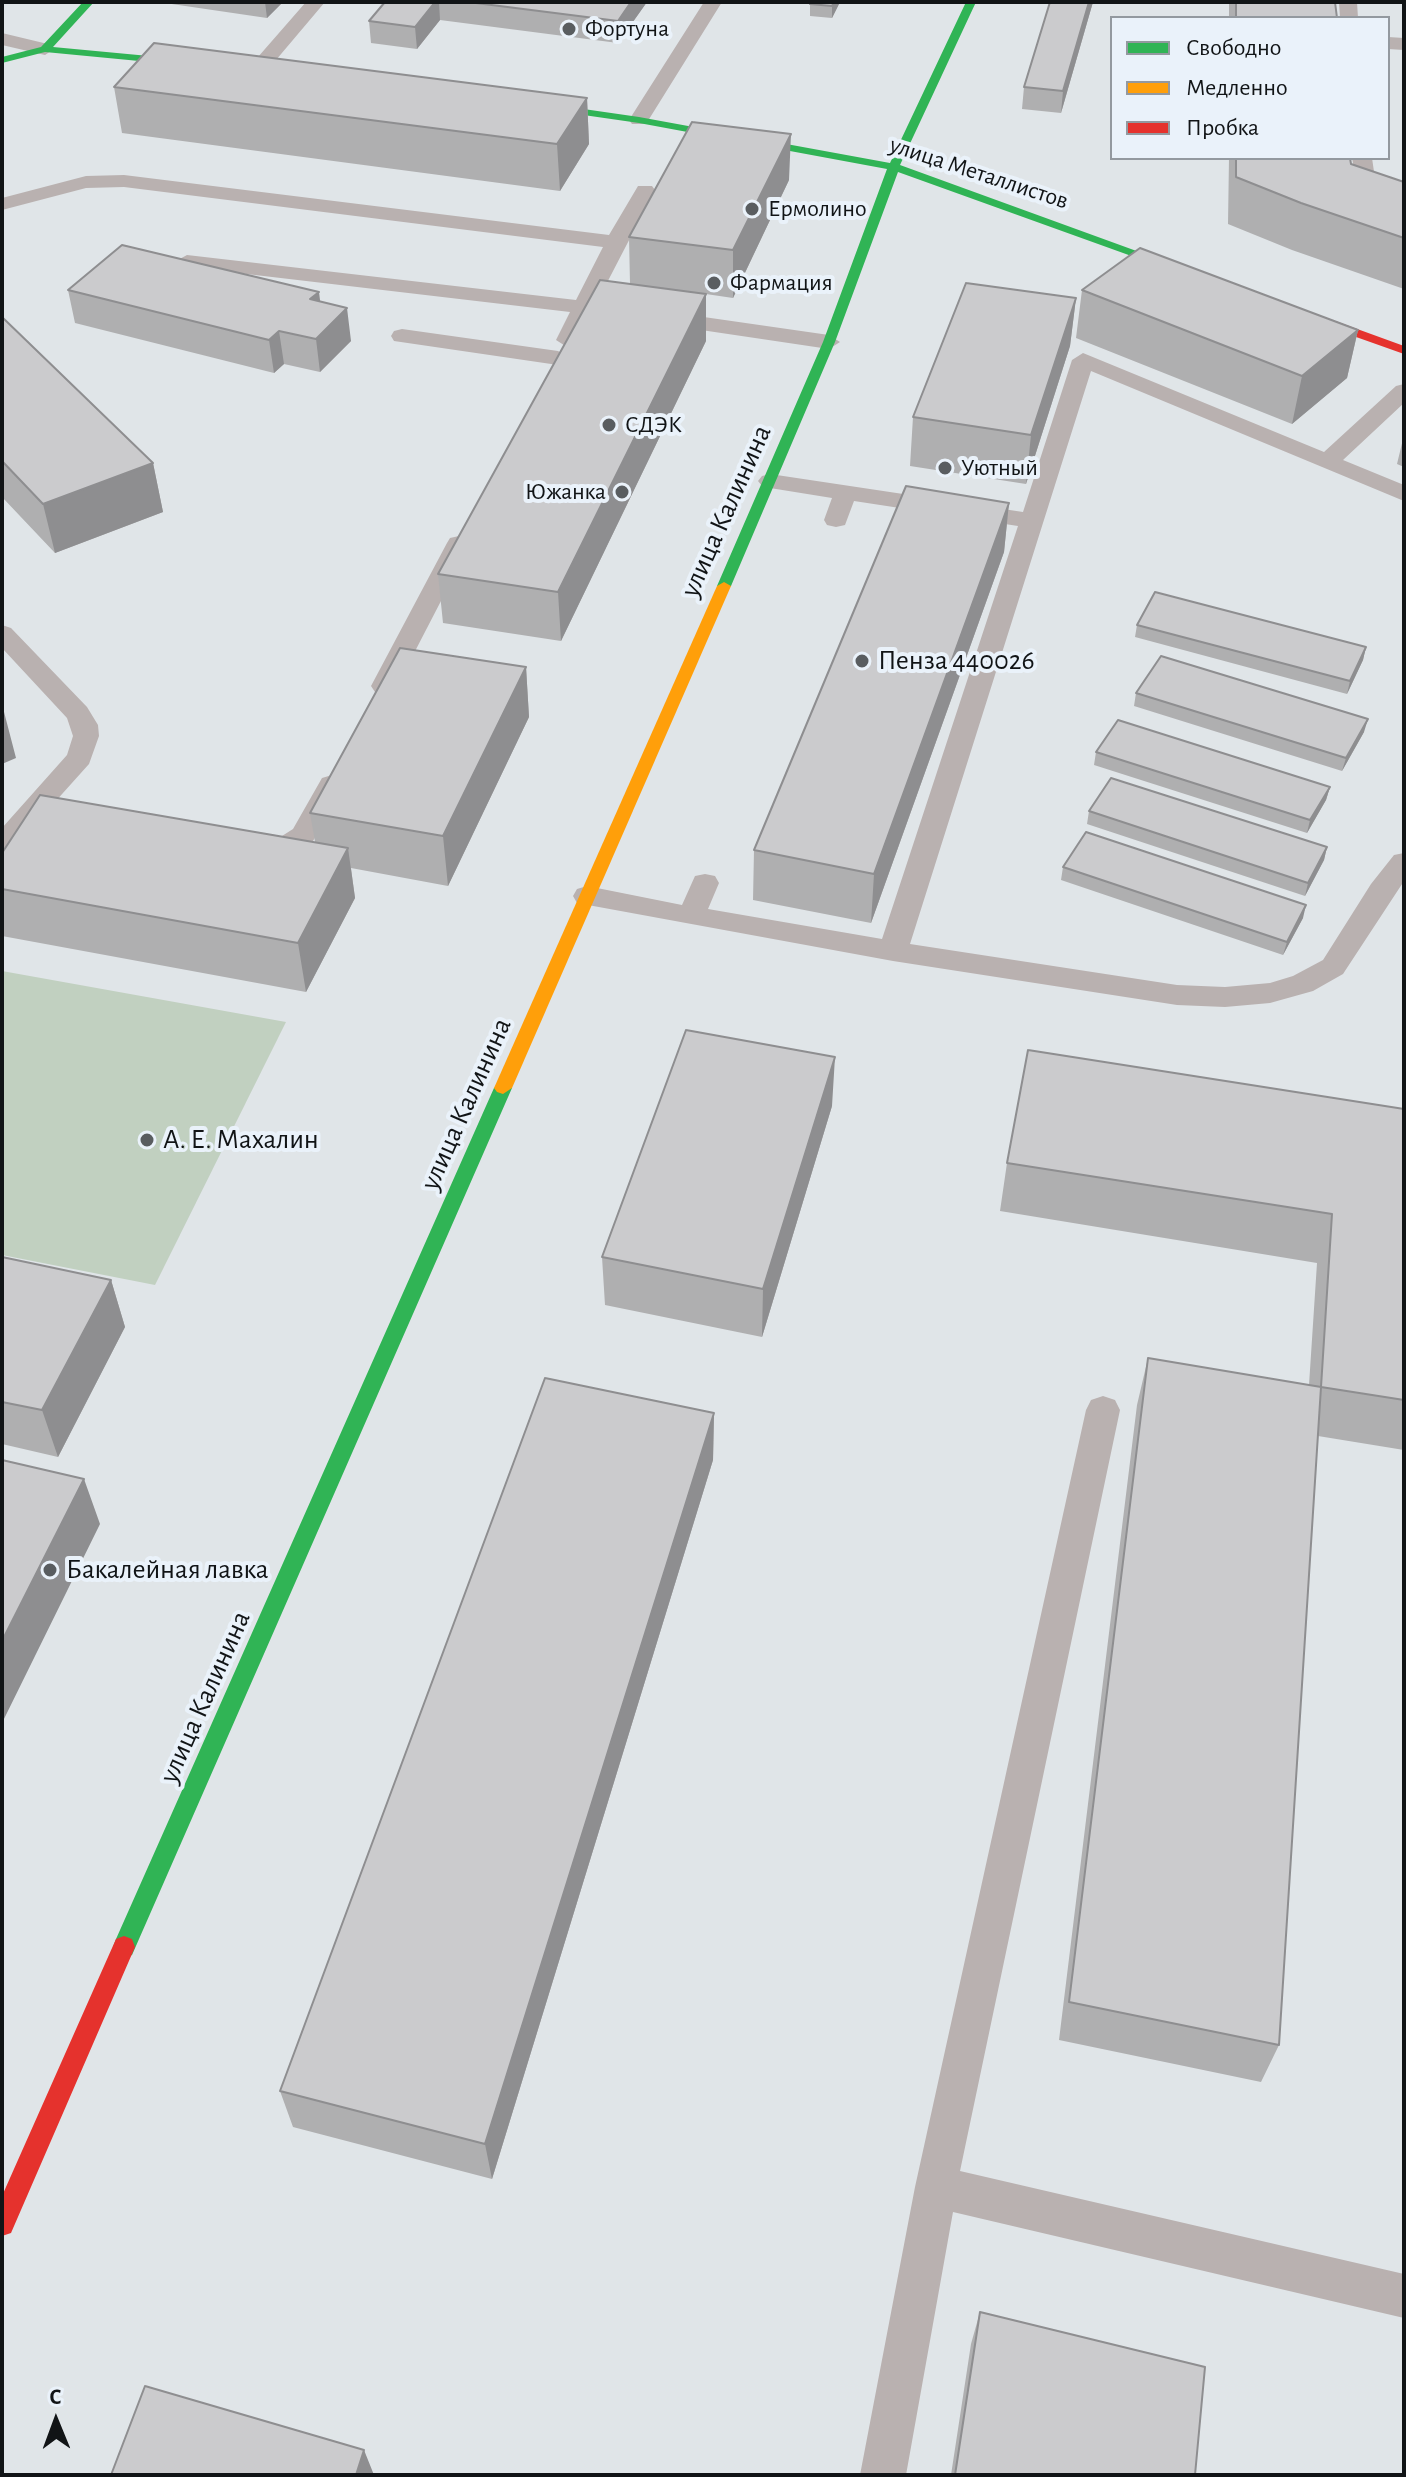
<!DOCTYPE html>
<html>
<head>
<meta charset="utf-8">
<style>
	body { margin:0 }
	#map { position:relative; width:1406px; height:2477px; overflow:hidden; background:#e0e5e8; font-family:"Alegreya Sans",sans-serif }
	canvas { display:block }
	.frame { position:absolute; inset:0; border:4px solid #111416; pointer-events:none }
	.legend { position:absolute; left:1110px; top:16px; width:280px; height:144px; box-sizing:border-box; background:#eaf2fa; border:2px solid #93999f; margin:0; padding:10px 14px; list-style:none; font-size:24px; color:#111416 }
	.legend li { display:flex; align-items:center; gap:16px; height:40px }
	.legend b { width:40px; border:2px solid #93999f }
	.north { position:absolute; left:16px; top:2381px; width:80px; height:80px; -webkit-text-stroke:6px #eaf2fa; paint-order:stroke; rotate:359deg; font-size:22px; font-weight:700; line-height:32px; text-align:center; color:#111416 }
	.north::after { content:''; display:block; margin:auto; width:28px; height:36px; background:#111416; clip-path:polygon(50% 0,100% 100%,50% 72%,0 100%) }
</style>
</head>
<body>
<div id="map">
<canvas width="1406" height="2477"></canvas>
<div class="frame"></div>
<ul class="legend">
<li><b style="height:10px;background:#30b455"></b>Свободно</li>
<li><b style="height:10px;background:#ff9f0a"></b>Медленно</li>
<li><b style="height:10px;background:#e5322d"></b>Пробка</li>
</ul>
<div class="north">С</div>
</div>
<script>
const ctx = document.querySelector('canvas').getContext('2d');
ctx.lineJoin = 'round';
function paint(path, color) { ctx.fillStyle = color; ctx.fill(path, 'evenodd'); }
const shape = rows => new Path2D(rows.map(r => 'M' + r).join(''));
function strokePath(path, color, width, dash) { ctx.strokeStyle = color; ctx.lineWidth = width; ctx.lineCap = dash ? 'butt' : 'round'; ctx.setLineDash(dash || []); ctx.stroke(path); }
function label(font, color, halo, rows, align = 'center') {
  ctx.font = font + ' "Alegreya Sans",sans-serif'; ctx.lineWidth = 8; ctx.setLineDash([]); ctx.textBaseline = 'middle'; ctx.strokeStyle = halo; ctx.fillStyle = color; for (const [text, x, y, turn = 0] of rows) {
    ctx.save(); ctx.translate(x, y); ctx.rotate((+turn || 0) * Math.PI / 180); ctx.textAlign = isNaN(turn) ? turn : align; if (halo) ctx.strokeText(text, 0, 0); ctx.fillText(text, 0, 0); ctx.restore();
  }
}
const green = shape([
	[2,971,286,1022,155,1285,2,1255]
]);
const lane = shape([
	[306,2,325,2,265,73,251,73,248,69,251,65,306,2],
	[704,2,722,2,646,124,632,124,629,120,704,2],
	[1339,2,1357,2,1358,18,1340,18,1339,2],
	[2,33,52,45,54,49,45,55,2,45,2,33],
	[1388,37,1404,38,1404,50,1388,49,1388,37],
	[1352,158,1372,158,1378,199,1383,205,1404,211,1404,224,1369,213,1361,204,1352,158],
	[124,175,609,235,638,186,652,186,655,190,597,302,613,305,616,310,605,317,591,315,575,345,567,347,556,340,570,312,187,267,176,261,187,255,576,300,603,247,124,187,86,188,2,210,2,198,86,176,124,175],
	[662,311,829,335,840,342,829,349,654,323,651,318,662,311],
	[402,329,558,351,569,358,558,365,394,341,391,336,394,331,402,329],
	[1083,353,1324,452,1396,386,1404,384,1404,403,1343,460,1404,485,1404,501,1091,371,910,944,1177,985,1225,987,1270,983,1293,976,1323,960,1371,884,1394,855,1404,853,1404,881,1343,974,1313,991,1270,1003,1225,1007,1177,1005,893,961,577,903,573,896,577,889,587,886,682,905,695,876,705,874,715,876,719,883,708,909,882,939,1018,526,854,501,845,525,836,527,827,525,824,520,832,498,770,488,762,486,758,481,762,476,770,474,1023,512,1072,360,1083,353],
	[459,536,468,538,471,543,397,686,393,692,384,694,375,692,371,686,447,543,450,538,459,536],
	[2,625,11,628,87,707,98,725,99,736,89,764,54,803,70,807,74,813,70,819,60,822,41,819,12,852,2,855,2,828,67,755,73,736,67,718,2,648,2,625],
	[332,775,342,778,346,784,313,841,289,853,255,857,245,855,241,848,245,841,282,836,293,829,322,778,332,775],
	[1103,1396,1115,1400,1120,1410,960,2171,1404,2274,1404,2318,953,2212,906,2475,860,2475,915,2187,1086,1410,1091,1400,1103,1396]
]);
const fast = shape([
	[83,2,94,2,53,47,202,61,207,64,202,67,45,52,2,63,2,57,41,47,83,2],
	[966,2,976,2,900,165,1197,273,1187,276,898,172,835,342,731,586,724,590,719,589,717,586,823,342,887,169,639,123,528,107,522,104,528,101,639,117,890,163,966,2],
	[503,1082,512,1088,132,1955,124,1958,116,1955,113,1947,116,1939,494,1088,503,1082]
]);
const slow = shape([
	[724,582,731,586,512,1088,503,1094,497,1092,494,1088,717,586,724,582]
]);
const jam = shape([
	[1297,310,1305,310,1404,346,1404,354,1297,316,1297,310],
	[124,1936,132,1939,135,1947,11,2233,2,2236,2,2196,116,1939,124,1936]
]);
const wall = shape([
	[158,2,283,2,267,18],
	[385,2,647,2,618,43,440,20,417,49,371,43,369,21],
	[1050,2,1093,2,1061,113,1022,109,1024,87],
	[1229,2,1335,2,1337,18,1229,18],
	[810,4,839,4,832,18,810,16],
	[114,87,587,98,589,144,560,191,122,133],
	[1229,158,1350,158,1351,164,1404,182,1404,289,1292,250,1228,224],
	[789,180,733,298,706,294,706,341,561,641,443,623,438,574,630,284,629,237],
	[68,290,320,302,351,341,320,372,284,364,274,373,75,323],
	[1082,290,1358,330,1347,378,1292,424,1076,338],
	[1076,298,1070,346,1026,484,910,466,913,417],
	[2,317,153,463,163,512,55,553,2,497],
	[1404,435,1404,467,1397,464],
	[1009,503,1004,552,871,923,753,900,754,850],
	[1137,625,1366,647,1363,660,1347,694,1135,637],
	[526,667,529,717,448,886,351,868,355,898,306,992,2,936,2,889,315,842,310,813],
	[1136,693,1364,732,1342,771,1134,706],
	[1096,752,1330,787,1326,800,1307,833,1094,765],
	[1089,811,1327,847,1324,860,1305,896,1087,824],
	[1063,867,1303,918,1283,955,1061,880],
	[832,1106,762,1337,605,1305,602,1257],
	[1404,1109,1404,1450,1318,1436,1279,2045,1261,2082,1059,2040,1137,1405,1148,1358,1309,1385,1317,1263,1000,1211,1007,1163],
	[2,1257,111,1280,125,1327,58,1457,2,1444],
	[714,1413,713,1460,492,2179,293,2127,280,2091],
	[980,2312,1195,2475,951,2475,971,2344]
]);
const shadedWall = shape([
	[265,2,283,2,267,18],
	[435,2,439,2,440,20,417,49,415,27],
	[631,2,647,2,618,43,618,21],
	[834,2,839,2,839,4,832,18,832,6],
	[1089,2,1093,2,1061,113,1063,91],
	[587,98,589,144,560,191,557,144],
	[791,134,789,180,733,298,733,250],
	[319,292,323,324,310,299],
	[706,294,706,341,561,641,558,592],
	[1076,298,1070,346,1026,484,1031,435],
	[347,308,351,341,320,372,316,339],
	[1358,330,1347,378,1292,424,1302,376],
	[279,331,284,364,274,373,269,340],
	[153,463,163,512,55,553,43,504],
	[1009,503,1004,552,871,923,874,874],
	[1366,647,1363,660,1347,694,1350,681],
	[526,667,529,717,448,886,443,836],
	[2,708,3,708,16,758,2,764],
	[1368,719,1364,732,1342,771,1346,758],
	[1330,787,1326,800,1307,833,1310,820],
	[1327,847,1324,860,1305,896,1308,883],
	[348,848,355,898,306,992,298,943],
	[1306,905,1303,918,1283,955,1287,942],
	[835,1057,832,1106,762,1337,763,1289],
	[111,1280,125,1327,58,1457,42,1410],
	[714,1413,713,1460,492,2179,485,2144],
	[84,1479,100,1524,2,1723,2,1641],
	[364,2450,374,2475,356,2475]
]);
const building = shape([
	[385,2,435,2,415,27,369,21,385,2],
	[468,2,631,2,618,21,468,2],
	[811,2,834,2,832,6,810,4,811,2],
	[1050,2,1089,2,1063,91,1024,87,1050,2],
	[1236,2,1335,2,1337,18,1236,18,1236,2],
	[154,43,587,98,557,144,114,87,154,43],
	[692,122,791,134,733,250,629,237,692,122],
	[1236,158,1350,158,1351,164,1404,182,1404,238,1301,203,1236,177,1236,158],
	[122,245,319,292,310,299,347,308,316,339,279,331,269,340,68,290,122,245],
	[1140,248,1358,330,1302,376,1082,290,1140,248],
	[600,280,706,294,558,592,438,574,600,280],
	[966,283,1076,298,1031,435,913,417,966,283],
	[2,317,153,463,43,504,2,461,2,317],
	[906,486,1009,503,874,874,754,850,906,486],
	[1155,592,1366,647,1350,681,1137,625,1155,592],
	[400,648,526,667,443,836,310,813,400,648],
	[1161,656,1368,719,1346,758,1136,693,1161,656],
	[1118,720,1330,787,1310,820,1096,752,1118,720],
	[1111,778,1327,847,1308,883,1089,811,1111,778],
	[40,795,348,848,298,943,2,889,2,853,40,795],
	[1086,832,1306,905,1287,942,1063,867,1086,832],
	[686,1030,835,1057,763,1289,602,1257,686,1030],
	[1028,1050,1404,1109,1404,1400,1321,1387,1279,2045,1069,2002,1148,1358,1321,1387,1332,1214,1007,1163,1028,1050],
	[2,1257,111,1280,42,1410,2,1402,2,1257],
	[545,1378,714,1413,485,2144,280,2091,545,1378],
	[2,1460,84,1479,2,1641,2,1460],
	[980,2312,1205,2367,1195,2475,955,2475,980,2312],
	[145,2386,364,2450,356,2475,111,2475,145,2386]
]);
const markers = [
	[569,29,8,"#595d60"],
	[752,209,8,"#595d60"],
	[714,283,8,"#595d60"],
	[609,425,8,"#595d60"],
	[945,468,8,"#595d60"],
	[622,492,8,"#595d60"],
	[862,661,8,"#595d60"],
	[147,1140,8,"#595d60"],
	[50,1570,8,"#595d60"]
];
const farPoinames = [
	["Фортуна",585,29],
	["Ермолино",768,209],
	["Фармация",730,283],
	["СДЭК",625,425],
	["Уютный",961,468],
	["Южанка",606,492,"right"]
];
const farStreetnames = [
	["улица Металлистов",979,173,18]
];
const streetNames = [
	["улица Калинина",726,511,-66],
	["улица Калинина",466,1104,-66],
	["улица Калинина",205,1697,-66]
];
const poiNames = [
	["Пенза 440026",878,661],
	["А. Е. Махалин",163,1140],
	["Бакалейная лавка",66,1570]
];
paint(green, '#c1d0c0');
paint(lane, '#b9b1b0');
paint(fast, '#30b455');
paint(slow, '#ff9f0a');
paint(jam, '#e5322d');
paint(wall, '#afafb0');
paint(shadedWall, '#8e8e90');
paint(building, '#cbcbcd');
strokePath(building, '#8e8e90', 2);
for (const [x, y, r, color] of markers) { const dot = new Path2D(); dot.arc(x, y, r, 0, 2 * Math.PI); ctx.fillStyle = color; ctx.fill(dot); strokePath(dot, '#eaf2fa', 3); }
label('24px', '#111416', '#eaf2fa', farPoinames, 'left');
label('24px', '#111416', '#eaf2fa', farStreetnames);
label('28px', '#111416', '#eaf2fa', streetNames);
label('28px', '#111416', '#eaf2fa', poiNames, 'left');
</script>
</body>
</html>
